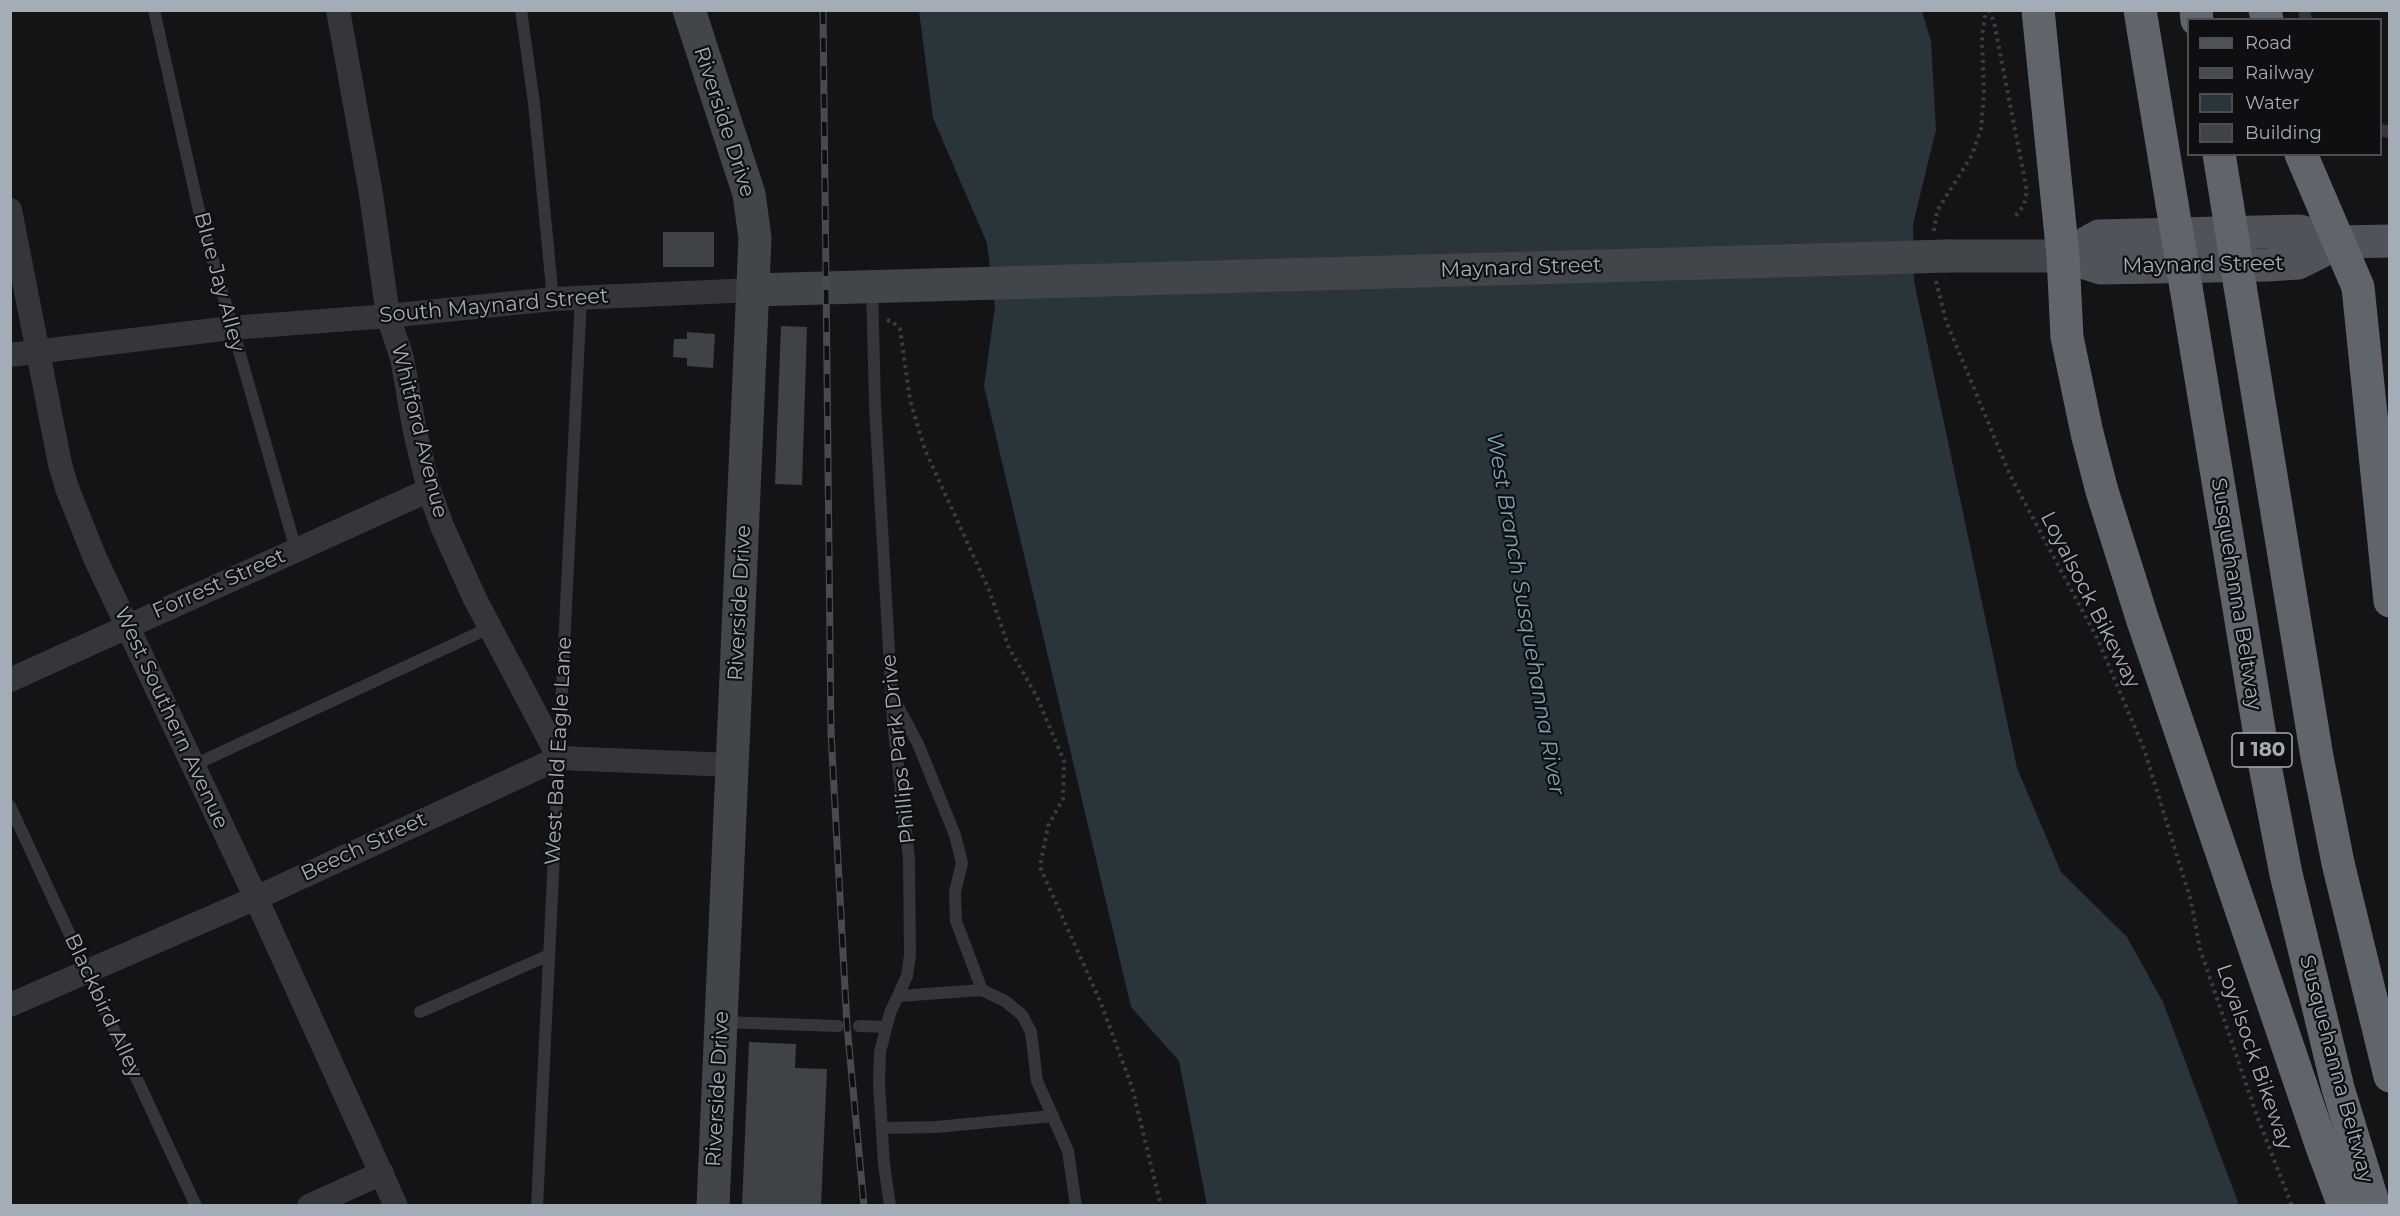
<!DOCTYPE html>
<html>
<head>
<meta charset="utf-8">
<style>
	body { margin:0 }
	#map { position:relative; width:2400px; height:1216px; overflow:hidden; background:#141416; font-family:Montserrat,sans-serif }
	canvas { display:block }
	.frame { position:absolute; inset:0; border:12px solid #a4adb7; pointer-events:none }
	.legend { position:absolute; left:2187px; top:18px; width:195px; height:138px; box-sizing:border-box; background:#0f0f11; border:2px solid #4b4e53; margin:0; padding:8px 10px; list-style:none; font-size:18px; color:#a4adb7 }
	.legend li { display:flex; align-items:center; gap:12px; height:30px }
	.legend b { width:30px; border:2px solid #4b4e53 }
</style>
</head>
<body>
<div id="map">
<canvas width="2400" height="1216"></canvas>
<div class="frame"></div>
<ul class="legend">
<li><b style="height:8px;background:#50545a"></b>Road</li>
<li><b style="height:8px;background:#474b50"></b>Railway</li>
<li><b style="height:16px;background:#29353a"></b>Water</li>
<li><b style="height:16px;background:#3f4246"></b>Building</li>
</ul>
</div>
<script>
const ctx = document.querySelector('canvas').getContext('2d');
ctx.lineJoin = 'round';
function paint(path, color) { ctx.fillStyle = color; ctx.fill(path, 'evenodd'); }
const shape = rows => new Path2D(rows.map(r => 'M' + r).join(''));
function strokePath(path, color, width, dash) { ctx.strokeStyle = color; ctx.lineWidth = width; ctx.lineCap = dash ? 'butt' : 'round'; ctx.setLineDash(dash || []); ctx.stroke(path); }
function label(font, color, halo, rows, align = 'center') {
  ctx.font = font + ' Montserrat,sans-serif'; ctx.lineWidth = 4.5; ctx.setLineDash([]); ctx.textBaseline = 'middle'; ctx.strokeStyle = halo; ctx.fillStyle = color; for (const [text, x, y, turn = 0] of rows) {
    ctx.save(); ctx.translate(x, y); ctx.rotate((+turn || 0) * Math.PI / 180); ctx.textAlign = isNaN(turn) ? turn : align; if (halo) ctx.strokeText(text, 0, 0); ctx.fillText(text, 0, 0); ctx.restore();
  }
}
const water = shape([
	[919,11,1922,11,1931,41,1936,130,1913,224,1914,281,2017,768,2061,872,2127,937,2163,1002,2239,1205,1207,1205,1179,1061,1131,1007,984,386,995,307,987,243,933,118]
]);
const building = shape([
	[663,232,714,232,714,267,663,267],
	[781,326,807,327,802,485,775,484],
	[687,332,715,334,713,368,687,366,687,358,673,357,674,339,687,339],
	[749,1042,796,1044,795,1068,827,1069,821,1206,742,1206]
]);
const path = shape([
	[1989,10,1994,22,2027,191,2024,205,2014,218],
	[1934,231,1937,211,1972,155,1981,129,1984,94,1982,37,1986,10],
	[1936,281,1946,321,2010,475,2098,640,2144,749,2191,901,2200,949,2257,1116,2292,1206],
	[887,320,893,322,900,329,910,400,925,450,989,590,1009,648,1037,697,1064,761,1063,799,1048,826,1040,867,1100,1001,1132,1087,1161,1206]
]);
const lane = shape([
	[154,10,199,211,296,550],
	[521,10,534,103,553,299],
	[2304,10,2306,20],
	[2380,130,2390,132],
	[872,287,875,405,893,722,909,859,910,955,907,976,890,1013,880,1052,879,1084,884,1164,890,1206],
	[893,697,918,744,955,835,962,863,955,892,956,921,982,990],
	[194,765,489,628],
	[10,806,196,1206],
	[899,996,982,990,1005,1001,1022,1015,1031,1032,1037,1081,1068,1151,1076,1206],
	[420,1012,549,955],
	[722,1022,838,1026],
	[859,1026,886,1027],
	[882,1128,936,1127,1053,1116],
	[537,1206,581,297]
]);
const street = shape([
	[338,10,371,194,388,316,402,358,415,432,429,490,442,526,475,599,559,758],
	[10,210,60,464,67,488,95,558,256,898,396,1206],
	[10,355,231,328,388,316,553,299,753,290],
	[10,680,429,490],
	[10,1005,256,898,559,758,733,765],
	[309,1206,382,1173]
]);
const secondary = shape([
	[689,10,749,194,755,238,713,1206],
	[1946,256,2063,256],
	[753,290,1847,259]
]);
const primary = shape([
	[2063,256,2099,236,2299,231,2340,242,2390,241],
	[2063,256,2101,268,2267,265,2298,263,2340,242]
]);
const highway = shape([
	[2038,10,2063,256,2067,337,2087,433,2102,491,2143,621,2322,1147,2344,1206],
	[2140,10,2172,204],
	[2196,10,2197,20],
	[2265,10,2267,20],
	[2219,154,2227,203],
	[2301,154,2358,287,2390,601],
	[2240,286,2317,757,2338,863,2390,1076],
	[2186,287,2265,766,2286,874,2338,1088,2374,1206]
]);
const rail = shape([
	[823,10,831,733,847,1025,864,1206]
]);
const secondaryBridge = shape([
	[1847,259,1946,256]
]);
const highwayBridge = shape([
	[2227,203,2240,286],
	[2172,204,2186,287]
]);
const shields = [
	[2262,750,60]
];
const shieldNames = [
	["I 180",2262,750]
];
const streetNames = [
	["Riverside Drive",724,122,72],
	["Maynard Street",2203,265,-1],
	["Maynard Street",1521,268,-2],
	["Blue Jay Alley",219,282,75],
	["South Maynard Street",494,306,-5],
	["Whitford Avenue",419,431,76],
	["Forrest Street",219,584,-24],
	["Susquehanna Beltway",2236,594,81],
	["Loyalsock Bikeway",2090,600,63],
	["Riverside Drive",740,603,-87],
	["West Southern Avenue",171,718,65],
	["Phillips Park Drive",899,749,-96],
	["West Bald Eagle Lane",559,751,-87],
	["Beech Street",364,847,-25],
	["Blackbird Alley",103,1006,65],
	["Loyalsock Bikeway",2254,1057,71],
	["Susquehanna Beltway",2336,1069,75],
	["Riverside Drive",718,1089,-87]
];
const waterNames = [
	["West Branch Susquehanna River",1525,614,80]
];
paint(water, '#29353a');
paint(building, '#3f4246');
strokePath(path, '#3a3d42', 4, [3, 4.5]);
strokePath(lane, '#34363b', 12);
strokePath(street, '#34363b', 24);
strokePath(secondary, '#42464b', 33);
strokePath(primary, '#50545a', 33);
strokePath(highway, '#60656c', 33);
strokePath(rail, '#474b50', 7);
strokePath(rail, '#0f0f11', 4.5, [14]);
strokePath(secondaryBridge, '#42464b', 33);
strokePath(highwayBridge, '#60656c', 33);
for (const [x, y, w] of shields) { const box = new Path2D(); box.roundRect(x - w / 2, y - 17, w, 34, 4.5); ctx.fillStyle = '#0f0f11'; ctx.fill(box); strokePath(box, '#a4adb7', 1.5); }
label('bold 20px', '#a4adb7', null, shieldNames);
label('21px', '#a4adb7', '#0f0f11', streetNames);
label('italic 22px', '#78a2b5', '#0f0f11', waterNames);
</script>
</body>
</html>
